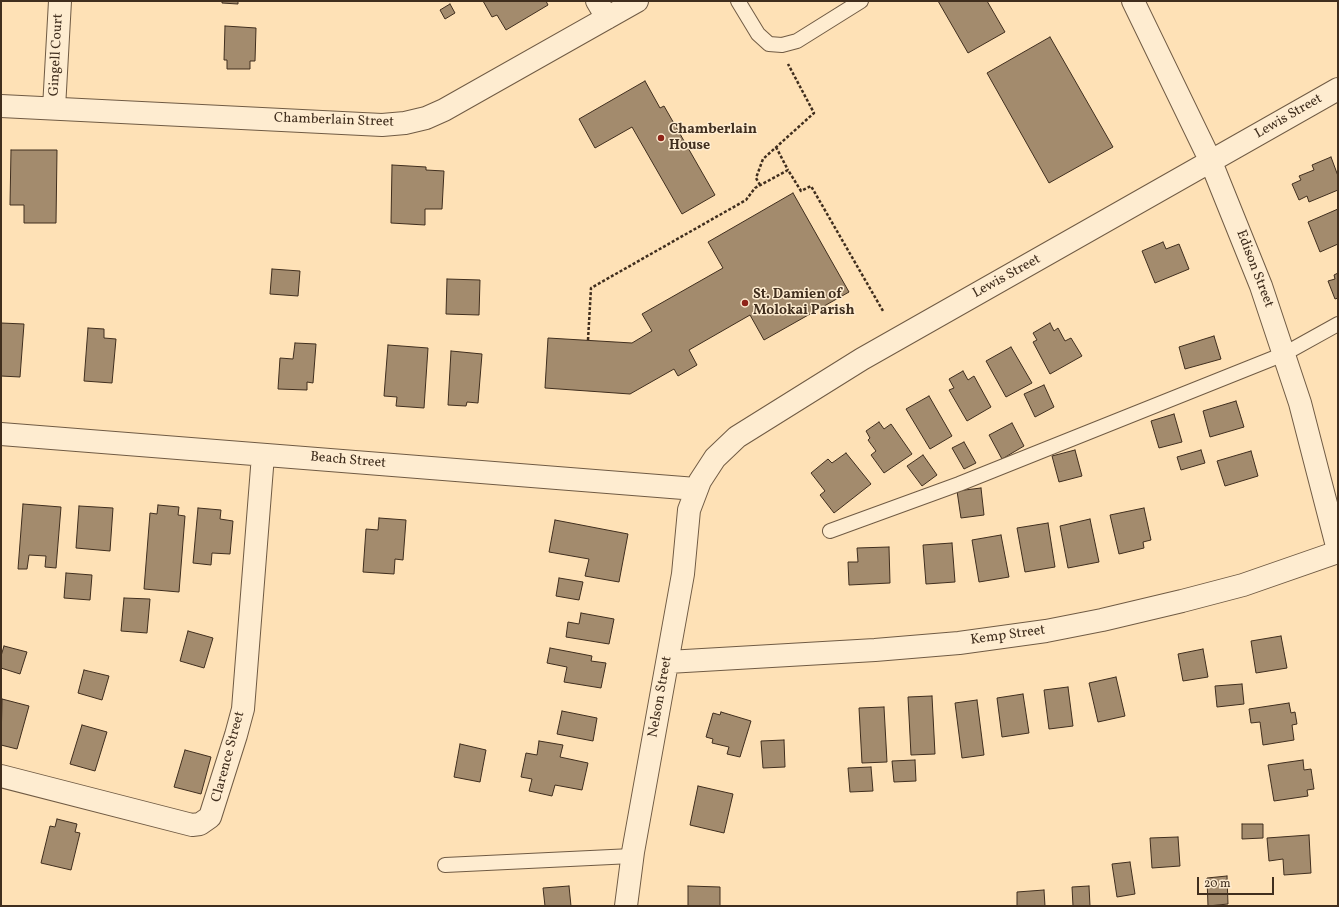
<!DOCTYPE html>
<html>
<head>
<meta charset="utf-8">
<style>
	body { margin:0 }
	#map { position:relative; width:1339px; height:907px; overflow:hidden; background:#fee1b6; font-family:Vollkorn,serif }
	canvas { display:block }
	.frame { position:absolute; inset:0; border:2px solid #402e1e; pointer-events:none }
	.scale { position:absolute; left:1197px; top:877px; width:77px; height:18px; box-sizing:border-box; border:2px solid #402e1e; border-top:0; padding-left:5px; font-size:12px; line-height:14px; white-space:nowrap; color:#402e1e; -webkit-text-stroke:3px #feecd0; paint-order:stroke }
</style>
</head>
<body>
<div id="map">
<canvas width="1339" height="907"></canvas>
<div class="frame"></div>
<div class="scale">20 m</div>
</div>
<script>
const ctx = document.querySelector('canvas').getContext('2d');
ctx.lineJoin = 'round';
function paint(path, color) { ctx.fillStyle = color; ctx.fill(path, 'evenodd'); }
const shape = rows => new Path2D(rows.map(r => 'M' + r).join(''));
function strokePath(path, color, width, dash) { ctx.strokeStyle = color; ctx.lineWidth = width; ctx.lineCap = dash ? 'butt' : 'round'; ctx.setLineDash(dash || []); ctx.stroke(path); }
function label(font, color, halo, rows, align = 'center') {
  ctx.font = font + ' Vollkorn,serif'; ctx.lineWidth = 3; ctx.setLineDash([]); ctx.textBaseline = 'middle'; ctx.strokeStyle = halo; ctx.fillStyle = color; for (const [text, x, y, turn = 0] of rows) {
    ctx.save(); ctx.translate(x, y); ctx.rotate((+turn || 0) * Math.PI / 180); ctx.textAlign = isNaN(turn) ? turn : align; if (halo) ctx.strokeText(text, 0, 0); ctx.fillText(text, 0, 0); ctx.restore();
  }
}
const building = shape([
	[222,1,238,1,238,4,222,3,222,1],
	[483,1,546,1,548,5,506,30,497,15,492,17,483,1],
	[938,1,987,1,1005,32,968,53,938,1],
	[450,4,455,13,445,19,440,10,450,4],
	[225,26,256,28,255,61,250,61,250,69,227,69,227,60,224,60,225,26],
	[1050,37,1113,147,1049,183,987,73,1050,37],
	[645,81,660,108,664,106,715,195,682,214,632,127,595,148,579,119,645,81],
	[11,150,57,150,56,223,24,223,24,205,10,205,11,150],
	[1331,157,1338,176,1338,190,1309,202,1307,196,1299,200,1292,184,1301,180,1299,176,1314,170,1312,165,1331,157],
	[392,165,426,167,426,170,444,171,442,209,425,209,425,225,391,223,392,165],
	[793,193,849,292,764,340,750,315,689,350,697,365,678,376,674,369,630,394,545,388,548,338,632,343,652,331,642,314,723,268,708,242,793,193],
	[1338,209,1338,244,1320,252,1308,222,1338,209],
	[1163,242,1166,249,1179,244,1189,269,1155,283,1142,251,1163,242],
	[272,269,300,271,298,296,270,294,272,269],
	[1338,273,1338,298,1335,299,1328,281,1335,279,1334,275,1338,273],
	[447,279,480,280,479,315,446,314,447,279],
	[1,323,24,324,20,377,1,376,1,323],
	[1050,323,1054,331,1058,328,1065,341,1071,338,1082,356,1050,374,1033,342,1037,340,1033,333,1050,323],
	[88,328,104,329,104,338,116,339,112,383,84,381,88,328],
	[1214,336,1221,359,1185,369,1179,347,1214,336],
	[295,343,316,344,313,383,307,382,307,390,278,389,280,358,293,359,295,343],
	[388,345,428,348,424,408,396,406,397,397,384,396,388,345],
	[1011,347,1032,383,1006,397,986,361,1011,347],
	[451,351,482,354,478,403,467,402,466,406,448,405,451,351],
	[963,371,968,380,974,376,991,407,967,421,949,390,954,388,949,379,963,371],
	[1044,385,1054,407,1035,417,1024,394,1044,385],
	[929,396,952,436,930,449,906,409,929,396],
	[1236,401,1244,427,1210,437,1203,411,1236,401],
	[1174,414,1182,442,1159,448,1151,421,1174,414],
	[879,422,884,429,891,424,912,454,884,473,871,455,876,451,868,440,870,438,866,431,879,422],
	[1012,423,1024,446,1002,459,989,435,1012,423],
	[964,442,976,463,964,469,952,448,964,442],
	[1075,450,1082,476,1059,482,1052,456,1075,450],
	[1201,450,1205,463,1181,470,1177,457,1201,450],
	[1251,451,1258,476,1225,486,1217,461,1251,451],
	[846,453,871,484,834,513,820,495,825,491,811,473,828,459,832,463,846,453],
	[923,455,937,475,922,486,907,466,923,455],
	[981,488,984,515,961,518,957,491,981,488],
	[23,504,61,507,56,568,45,567,46,556,29,555,27,569,18,569,23,504],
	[158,505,179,507,178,515,185,516,179,592,144,589,150,513,157,514,158,505],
	[79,506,113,508,110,551,76,548,79,506],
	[198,508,221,510,220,519,233,521,230,554,212,553,211,565,193,563,198,508],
	[1144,508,1151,540,1143,542,1144,548,1119,554,1110,515,1144,508],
	[379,518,406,520,403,560,395,559,394,574,363,572,366,529,378,530,379,518],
	[1090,519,1099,562,1068,568,1060,526,1090,519],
	[555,520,628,534,619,582,585,576,589,559,549,552,555,520],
	[1048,523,1055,567,1025,572,1017,528,1048,523],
	[1001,535,1009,577,979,582,972,540,1001,535],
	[952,543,955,582,926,584,923,545,952,543],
	[889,547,890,583,849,585,848,562,858,562,857,548,889,547],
	[66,573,92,575,90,600,64,598,66,573],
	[559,578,583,582,579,600,556,596,559,578],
	[124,598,150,599,147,633,121,631,124,598],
	[581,613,614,619,609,644,566,637,568,622,579,624,581,613],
	[188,631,213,638,204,668,180,661,188,631],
	[1281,636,1287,668,1256,673,1251,641,1281,636],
	[4,646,27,652,20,674,1,668,1,656,4,646],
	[550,648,592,656,591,661,606,663,601,688,564,682,567,667,547,663,550,648],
	[1203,649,1208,677,1183,681,1178,654,1203,649],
	[84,670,109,676,102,700,78,693,84,670],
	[1116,677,1125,716,1098,722,1089,683,1116,677],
	[1242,684,1244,704,1217,707,1215,686,1242,684],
	[1068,687,1073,726,1049,729,1044,690,1068,687],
	[1023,694,1029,733,1002,737,997,698,1023,694],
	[932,696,935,754,911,755,908,697,932,696],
	[2,699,29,706,17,749,1,745,2,699],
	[977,700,984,755,962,758,955,703,977,700],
	[1289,703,1291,713,1295,712,1297,724,1292,725,1294,740,1263,745,1260,722,1251,723,1249,709,1289,703],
	[884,707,887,762,862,763,859,708,884,707],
	[562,711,597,718,593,741,557,734,562,711],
	[721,712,751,721,740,757,727,754,729,747,712,743,713,739,706,737,713,713,720,715,721,712],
	[82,725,107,732,95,771,70,764,82,725],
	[784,740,785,767,763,768,761,741,784,740],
	[539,741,563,745,560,757,588,763,582,790,555,785,552,796,529,791,532,779,521,777,526,753,537,755,539,741],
	[460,744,486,750,480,782,454,777,460,744],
	[185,750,211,757,201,794,174,787,185,750],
	[915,760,916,781,894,782,892,761,915,760],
	[1303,760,1304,770,1311,769,1314,789,1307,790,1308,796,1274,801,1268,765,1303,760],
	[871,767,873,791,850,792,848,768,871,767],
	[698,786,733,794,724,833,690,825,698,786],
	[57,819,77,824,75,832,80,833,71,870,41,863,50,826,55,827,57,819],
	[1242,824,1263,824,1263,838,1242,839,1242,824],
	[1309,835,1311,873,1284,875,1283,859,1269,861,1267,838,1309,835],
	[1178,837,1180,866,1152,868,1150,838,1178,837],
	[1130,862,1135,894,1117,897,1112,864,1130,862],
	[1227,876,1228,904,1208,906,1207,878,1227,876],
	[569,886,571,906,545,906,543,888,569,886],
	[688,886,720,887,720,906,688,906,688,886],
	[1089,886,1090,906,1073,906,1072,887,1089,886],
	[1044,890,1045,906,1017,906,1017,892,1044,890]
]);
const path = shape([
	[776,147,788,170],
	[760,185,756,178,763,159,814,113,788,64],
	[588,340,591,288,746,200,755,188,788,170,801,191,811,186,883,311]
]);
const lane = shape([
	[738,1,758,34,769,44,782,45,797,41,861,1],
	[830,531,959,484,1284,354,1338,324],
	[445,865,632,856]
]);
const street = shape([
	[597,1,607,18],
	[1133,1,1211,162,1261,286,1300,403,1338,550],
	[1,106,382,125,405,123,426,118,444,110,637,1],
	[54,108,60,1],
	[1,434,696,489],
	[668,662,875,650,959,643,1046,631,1102,620,1182,601,1243,585,1338,552],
	[1,776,192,825,200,824,210,817,236,735,243,709,263,455],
	[626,906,633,852,683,574,689,510,700,481,715,458,737,437,862,359,1338,89]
]);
const markers = [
	[661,138,4,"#8f2418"],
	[745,303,4,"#8f2418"]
];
const streetNames = [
	["Gingell Court",57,55,-87],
	["Lewis Street",1289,117,-30],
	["Chamberlain Street",334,121,2],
	["Edison Street",1254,269,69],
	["Lewis Street",1007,277,-29],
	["Beach Street",348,461,5],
	["Kemp Street",1008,636,-8],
	["Nelson Street",661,697,-80],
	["Clarence Street",229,757,-75]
];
const poiNames = [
	["Chamberlain",669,130],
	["House",669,146],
	["St. Damien of",753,295],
	["Molokai Parish",753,311]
];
paint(building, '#a38b6d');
strokePath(building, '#402e1e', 1);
strokePath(lane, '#705b44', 16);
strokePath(street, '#705b44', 24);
strokePath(path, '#402e1e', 2.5, [3, 2]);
strokePath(lane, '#feecd0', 14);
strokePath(street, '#feecd0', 22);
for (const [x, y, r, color] of markers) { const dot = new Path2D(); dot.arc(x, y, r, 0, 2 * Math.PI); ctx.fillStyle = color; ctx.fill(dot); strokePath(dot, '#feecd0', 1.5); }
label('14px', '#402e1e', '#feecd0', streetNames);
label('bold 14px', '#402e1e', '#feecd0', poiNames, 'left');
</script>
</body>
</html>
